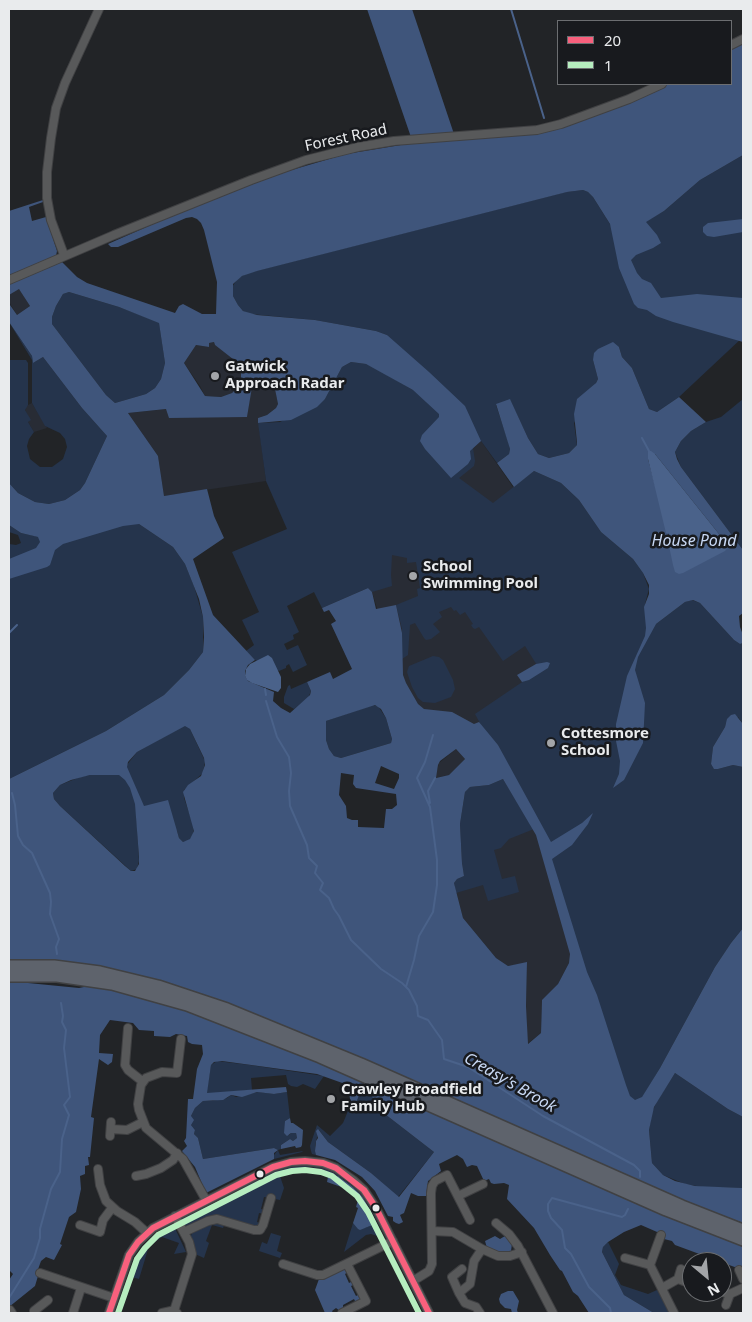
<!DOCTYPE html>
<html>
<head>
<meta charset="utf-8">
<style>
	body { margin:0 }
	#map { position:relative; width:752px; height:1322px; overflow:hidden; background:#222427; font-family:"Noto Sans",sans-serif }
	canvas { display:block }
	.frame { position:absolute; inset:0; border:10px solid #e9ebed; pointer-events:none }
	.legend { position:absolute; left:557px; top:20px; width:175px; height:65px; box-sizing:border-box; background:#181a1e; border:1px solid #6c6e71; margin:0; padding:6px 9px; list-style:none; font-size:15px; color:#e9ebed }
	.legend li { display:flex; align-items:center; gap:10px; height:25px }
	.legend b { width:25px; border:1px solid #6c6e71 }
	.north { position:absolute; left:682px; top:1252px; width:50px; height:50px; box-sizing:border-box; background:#181a1e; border:1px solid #6c6e71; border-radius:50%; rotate:152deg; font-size:14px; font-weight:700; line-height:20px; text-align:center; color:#e9ebed }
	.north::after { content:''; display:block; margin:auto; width:18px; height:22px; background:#a3a5a8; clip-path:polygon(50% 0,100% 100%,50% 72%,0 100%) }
</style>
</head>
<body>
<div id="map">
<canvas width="752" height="1322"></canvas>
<div class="frame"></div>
<ul class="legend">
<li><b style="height:6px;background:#f8607d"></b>20</li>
<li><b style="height:6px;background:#b6edbf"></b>1</li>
</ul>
<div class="north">N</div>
</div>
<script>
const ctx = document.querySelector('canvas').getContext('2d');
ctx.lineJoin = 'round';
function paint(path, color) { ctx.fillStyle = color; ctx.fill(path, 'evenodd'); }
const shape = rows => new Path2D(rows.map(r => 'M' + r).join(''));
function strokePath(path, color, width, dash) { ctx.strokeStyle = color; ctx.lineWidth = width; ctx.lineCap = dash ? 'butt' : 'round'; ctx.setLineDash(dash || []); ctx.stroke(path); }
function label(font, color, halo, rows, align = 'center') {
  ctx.font = font + ' "Noto Sans",sans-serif'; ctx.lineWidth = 5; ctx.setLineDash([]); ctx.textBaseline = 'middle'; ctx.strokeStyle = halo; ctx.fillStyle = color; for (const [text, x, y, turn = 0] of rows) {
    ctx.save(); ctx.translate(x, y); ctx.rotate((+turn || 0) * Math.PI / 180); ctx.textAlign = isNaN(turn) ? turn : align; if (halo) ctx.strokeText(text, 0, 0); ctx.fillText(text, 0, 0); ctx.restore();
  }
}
const built = shape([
	[19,288,30,306,17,315,9,302,9,295],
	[214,342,215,345,236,361,241,369,241,378,238,387,232,393,221,397,205,396,200,386,184,363,196,345,209,347,209,343],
	[252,381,273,383,275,385,278,404,276,408,267,415,258,418,266,481,164,496,158,456,128,413,167,409,247,417],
	[32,403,47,428,34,432,28,422,30,420,25,410,26,406],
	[481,441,513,487,534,471,579,951,569,963,558,984,542,1001,541,1033,527,1044,526,1006,527,963,508,966,496,958,463,918,454,883,503,779,425,715,398,676,372,592,368,588,415,509,450,468],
	[456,749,465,759,449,775,435,778,439,763]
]);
const green = shape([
	[743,155,743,337,679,397,657,412,649,409,632,368,622,357,619,347,593,360,598,379,574,423,577,445,569,453,549,458,538,454,528,438,510,400,496,405,508,441,510,449,509,454,497,463,481,441,473,448,475,461,474,466,459,478,493,503,534,471,561,483,579,500,601,532,633,559,643,573,649,589,645,604,656,624,685,602,692,600,700,603,734,640,740,644,743,643,743,724,738,717,726,723,725,727,713,747,711,764,714,768,718,769,733,765,743,767,743,928,731,943,715,967,660,1068,640,1101,627,1110,561,894,510,770,498,745,483,729,475,714,540,670,525,646,503,661,479,627,475,629,473,628,471,625,473,624,465,612,460,615,456,610,454,611,451,607,439,612,442,617,433,624,440,632,431,639,426,640,424,638,415,623,410,625,408,655,402,659,402,629,396,605,418,596,417,589,420,588,416,562,407,563,407,558,392,555,391,575,392,586,372,592,368,588,322,608,314,592,287,606,299,632,293,635,294,639,284,644,287,650,298,645,307,665,293,672,289,664,286,666,286,668,279,671,255,660,246,651,254,645,242,620,259,612,232,552,287,529,266,481,258,423,280,422,325,399,342,367,351,362,366,364,373,367,413,390,387,335,376,331,315,320,250,314,243,311,238,305,233,296,232,287,238,278,248,273,566,192,583,190,588,192,593,197,618,237,664,211,700,180],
	[69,292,119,307,159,322,165,363,161,379,155,388,146,394,115,403,106,395,52,324,52,317,56,306,63,294],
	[9,322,32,356,33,363,43,357,82,408,107,436,85,483,80,490,65,500,49,504,35,502,18,493,9,483,9,360,26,360,28,363,28,405,25,410,31,420,28,422,34,432,29,439,27,446,30,459,40,467,52,467,63,459,67,447,65,439,60,433,45,426,32,403,32,360],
	[743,399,743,550,681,467,675,452,681,441,691,431,706,422,721,417],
	[117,522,139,524,173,547,185,564,194,586,203,617,203,652,189,670,164,695,106,731,9,779,9,544,16,545,21,543,18,535,9,532,9,525,21,533,39,537],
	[433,656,439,657,443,660,453,680,455,689,451,697,435,703,423,702,418,698,412,687,407,672,409,666],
	[307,682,311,691,308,698,294,709,284,703,284,697,288,686,290,685,291,689],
	[373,705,378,706,386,718,392,739,391,743,341,758,334,756,329,749,326,740,326,721],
	[185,725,190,729,205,761,203,773,184,790,184,798,194,827,193,837,188,841,183,842,179,838,177,831,149,805,136,809,139,861,137,869,131,871,60,806,54,799,53,793,60,785,80,777,90,775,119,775,137,752],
	[503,779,534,829,509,839,501,848,494,850,502,879,515,876,519,892,488,901,483,885,456,893,454,883,457,879,464,876,462,863,460,824,465,792,470,787,489,785],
	[217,1061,250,1065,324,1076,315,1089,303,1084,297,1087,291,1086,288,1084,286,1075,251,1078,252,1090,206,1094,211,1065],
	[675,1073,728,1109,743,1117,743,1188,702,1187,685,1184,663,1175,652,1163,649,1130,652,1112,657,1101],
	[362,1087,372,1094,381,1111,434,1152,398,1197,371,1173,328,1142,319,1130,315,1145,316,1155,312,1154,311,1151,310,1146,317,1125,330,1136,343,1123,348,1111,354,1109],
	[258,1092,274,1094,287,1092,290,1118,285,1121,289,1135,291,1133,296,1133,297,1138,293,1141,290,1139,281,1145,281,1149,278,1150,280,1155,303,1151,302,1152,274,1159,274,1155,278,1150,274,1148,203,1159,198,1138,194,1134,195,1130,191,1125,191,1116,195,1108,203,1101,212,1101,227,1098,231,1095,236,1097],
	[305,1165,329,1169,355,1185,368,1200,385,1233,386,1238,366,1201,360,1193,344,1179,322,1169,311,1167,302,1168,240,1189,213,1202,212,1201,270,1172,287,1166],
	[280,1176,284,1188,280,1200,264,1197,261,1209,265,1210,264,1214,259,1213,257,1222,262,1224,261,1225,255,1228,223,1217,187,1227,182,1222,181,1219,237,1192],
	[214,1222,225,1223,223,1228,212,1225,206,1241,209,1243,204,1258,195,1254,190,1238,192,1233],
	[376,1222,384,1238,371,1234,366,1235,344,1252,353,1223,365,1228,372,1225],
	[173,1224,186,1252,174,1254,179,1243,162,1237,149,1246,139,1279,128,1276,134,1261,142,1247,155,1234],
	[271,1233,281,1236,277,1251,282,1253,280,1258,259,1251,262,1242,267,1244],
	[608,1242,619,1264,615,1275,621,1285,648,1294,657,1290,659,1291,669,1313,654,1313,624,1295,602,1252,603,1247]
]);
const forest = shape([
	[367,9,412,9,455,137,537,130,662,84,731,84,731,45,743,39,743,155,700,180,664,211,646,222,657,235,661,243,653,248,636,255,631,260,637,273,642,279,651,283,661,298,697,294,743,298,743,342,673,322,656,316,647,310,638,308,634,304,619,268,610,224,593,197,588,192,583,190,567,192,257,271,242,276,233,284,233,296,238,305,243,311,257,315,315,320,376,331,387,335,429,372,465,406,481,441,470,451,471,459,468,464,451,478,425,449,420,441,422,435,439,417,439,414,413,390,366,364,351,362,342,367,325,399,317,407,291,420,258,423,258,418,267,415,276,408,278,404,274,384,253,381,247,417,169,418,166,409,128,413,158,456,164,496,207,489,214,516,224,538,193,559,213,615,255,660,248,665,245,671,245,676,248,681,274,692,273,701,281,708,290,713,310,695,311,691,307,682,330,672,333,679,352,669,331,624,336,621,329,610,324,612,322,608,368,588,372,592,376,609,396,605,402,633,403,675,406,683,418,704,424,709,452,712,474,724,479,722,498,745,551,842,582,823,593,813,588,824,572,845,552,859,587,972,597,995,626,1085,630,1096,635,1100,642,1097,660,1068,715,967,731,943,743,928,743,1117,728,1109,675,1073,654,1107,649,1130,652,1163,663,1175,675,1181,695,1186,743,1188,743,1223,711,1211,700,1210,325,1045,9,962,9,779,106,731,164,695,189,670,203,652,204,637,203,617,199,599,185,564,173,547,139,524,123,526,63,544,55,550,50,565,47,567,9,579,9,559,36,548,40,542,38,537,21,533,9,525,9,483,18,493,35,502,49,504,65,500,80,490,85,483,107,436,82,408,43,357,33,363,32,356,9,322,9,306,10,305,17,315,30,306,19,289,9,295,9,211,43,200,43,202,29,207,32,221,46,217,57,251,56,256,77,277,87,283,175,313,179,306,183,304,202,314,216,314,217,282,204,230,201,223,197,219,192,217,186,218,118,247,111,247,108,244,194,206,285,172,346,154,413,143],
	[69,292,119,307,159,323,165,363,161,379,155,388,146,394,115,403,106,395,52,324,52,317,56,306,63,294],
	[214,342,215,345,238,363,241,369,241,378,238,387,232,393,221,397,205,396,184,363,196,345,209,347,209,343],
	[375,705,381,709,386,718,392,739,391,743,341,758,334,756,329,749,326,740,326,721],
	[185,726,190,729,204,758,205,765,201,776,188,785,183,792,194,831,190,839,183,842,179,838,177,831,168,800,144,806,127,767,128,762,137,752],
	[456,749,465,759,449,775,436,778,438,765,440,761],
	[381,766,399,774,399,778,394,789,375,783],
	[341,773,354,775,353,784,356,788,396,794,397,805,392,809,386,809,384,828,358,827,358,820,352,820,347,818,346,806,339,795],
	[90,775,119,775,125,780,130,788,135,804,139,857,139,864,135,871,131,871,125,866,60,806,54,799,53,793,60,785,71,780],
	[503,779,536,835,570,954,569,963,558,984,542,1000,541,1033,528,1044,526,1006,527,962,508,966,496,958,463,918,454,883,457,879,464,876,462,863,460,824,465,792,470,787,489,785],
	[743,219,743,232,714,237,707,236,703,232,703,227,708,223],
	[613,342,619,347,622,357,632,368,649,409,657,412,679,397,706,422,691,431,681,441,675,452,677,459,681,467,743,550,743,613,739,616,740,627,743,635,743,643,740,644,734,640,700,603,693,600,685,602,656,624,638,657,635,670,645,703,643,743,624,780,613,788,619,774,620,761,616,741,616,724,627,676,645,636,646,628,644,607,649,594,649,585,643,573,633,559,601,532,579,500,561,483,534,471,514,487,497,463,509,454,510,449,496,404,510,399,528,438,538,454,549,458,569,453,577,445,577,442,574,414,577,399,596,383,598,379,593,360,594,353,598,349],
	[655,454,727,544,728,547,671,544,648,459],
	[547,662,550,663,548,668,529,680,522,682,517,675,536,664],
	[735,714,743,724,743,767,733,765,718,769,714,769,711,764,713,747,725,727,727,719,731,715],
	[9,982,28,983,79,988,94,985,172,1004,277,1043,743,1244,743,1267,740,1269,675,1245,672,1241,664,1239,664,1235,641,1225,624,1232,608,1242,603,1247,602,1252,624,1295,654,1313,589,1313,578,1296,573,1292,562,1271,560,1270,550,1255,534,1228,507,1199,509,1185,504,1183,494,1184,491,1183,489,1179,484,1181,477,1166,472,1165,467,1167,463,1159,457,1155,439,1164,441,1171,428,1181,426,1196,418,1196,411,1193,404,1213,400,1215,403,1222,399,1224,396,1223,393,1221,393,1217,388,1216,375,1191,362,1177,335,1160,316,1155,315,1151,316,1141,318,1138,316,1131,318,1129,328,1142,371,1173,399,1197,434,1152,381,1111,368,1090,362,1087,354,1109,348,1111,350,1099,348,1085,317,1074,222,1061,214,1062,211,1065,207,1093,286,1087,287,1092,274,1094,257,1092,242,1097,231,1095,223,1100,203,1101,195,1108,191,1116,194,1120,191,1125,195,1130,194,1134,198,1138,203,1159,274,1148,278,1150,274,1153,274,1159,206,1193,195,1167,182,1151,187,1146,184,1141,186,1138,188,1099,193,1099,197,1069,203,1054,202,1045,192,1044,188,1042,187,1036,176,1034,170,1037,154,1036,154,1031,139,1030,133,1023,110,1020,100,1035,99,1053,113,1054,112,1062,108,1065,99,1059,91,1117,94,1118,90,1157,88,1157,89,1165,85,1166,85,1174,80,1176,81,1189,76,1212,69,1217,60,1244,62,1245,54,1260,46,1257,41,1261,36,1275,38,1276,35,1286,9,1307,9,1280,13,1274,9,1270],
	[290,1118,291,1123,293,1123,303,1130,302,1145,301,1147,296,1148,295,1146,281,1149,281,1145,290,1139,293,1141,297,1138,296,1133,291,1133,287,1136,284,1133,285,1121],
	[338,1176,353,1187,363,1197,376,1222,375,1224,360,1230,358,1229,353,1223,358,1208,356,1207,358,1200,354,1194,346,1191,347,1189,327,1182,328,1177,334,1179],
	[495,1236,500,1239,505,1236,512,1244,511,1251,509,1253,500,1253,487,1248,485,1241],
	[344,1269,348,1272,345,1274,349,1283,353,1281,355,1284,351,1286,356,1296,360,1294,360,1300,356,1303,354,1299,343,1305,343,1308,340,1311,336,1308,332,1311,333,1313,325,1313,315,1290,319,1279],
	[508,1291,513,1291,519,1301,517,1310,518,1313,512,1313,511,1309,505,1308,500,1303,499,1299,501,1294]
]);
const water = shape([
	[648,451,651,451,655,454,727,544,728,547,725,551,683,573,679,574,675,572,673,565,669,546,671,544,669,534,666,533,648,459],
	[268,655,272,658,281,677,281,688,278,692,252,683,247,680,245,676,246,669,250,664]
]);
const stream = shape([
	[511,9,544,118],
	[642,438,649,451],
	[9,633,17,625],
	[265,689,266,695],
	[266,701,277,737,289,757,291,773,289,791,290,806,307,845,309,858,317,866,315,873,323,883,320,890,329,898,334,909,339,916,351,940,381,969,402,983,409,990,417,1006,418,1016,428,1020,442,1040,444,1059,468,1067,543,1116,634,1165,640,1171,640,1177],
	[9,786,9,788],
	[12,793,15,805,18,836,23,845,32,853,50,893,51,902,50,914,59,939,56,947,57,954],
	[430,803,428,791,435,778],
	[406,987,414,960,419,936,433,912,437,885,437,860,430,807,417,778,425,762,433,735],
	[9,1298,34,1258,40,1238,40,1229,51,1189,60,1172,62,1139,69,1115,64,1105,70,1097,64,1048,66,1030,62,1022,63,1016,61,1003],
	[611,1313,610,1308,589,1287,571,1254,565,1248,562,1230,551,1218,548,1211,548,1204,552,1198,622,1217,625,1215,628,1209]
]);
const minor = shape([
	[731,45,743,39],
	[64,255,51,220,47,198,47,172,51,138,56,108,65,83,99,9],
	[9,280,114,235,251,180,306,160,358,147,394,141,537,130,561,124,591,113,629,99,662,84],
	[128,1028,125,1065,128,1070,142,1081],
	[181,1039,177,1073,162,1072,146,1078,141,1085,138,1104,139,1110,146,1128,183,1159,206,1200],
	[111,1129,127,1130,143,1122],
	[110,1136,111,1122],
	[98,1169,100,1185,106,1201,117,1211,135,1222,147,1233],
	[136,1176,146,1174,161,1168,173,1160,177,1153],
	[458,1196,483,1184],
	[496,1223,509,1234,518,1246,553,1313],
	[80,1225,100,1232,103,1220,112,1208],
	[432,1231,453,1232,482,1249,498,1256,510,1256,522,1252],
	[184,1232,208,1221,217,1219,254,1230,260,1230,263,1225,271,1198],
	[661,1235,650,1265,674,1313],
	[625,1258,650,1265],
	[283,1264,317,1275,323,1275,393,1241],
	[462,1269,452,1277,459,1293,470,1284,474,1261,482,1249],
	[739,1270,743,1279],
	[40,1273,114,1298],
	[678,1279,681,1269],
	[413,1281,429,1271,432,1264,431,1193,432,1186,435,1181,447,1175,470,1220],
	[662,1288,678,1279,689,1283],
	[722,1292,730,1294,743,1288],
	[459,1293,465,1303,476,1307,480,1313],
	[726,1305,730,1294],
	[10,1310,12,1313],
	[34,1311,48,1300],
	[174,1311,192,1254,189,1242,175,1216],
	[73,1313,81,1288],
	[109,1313,129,1255,138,1242,153,1228,273,1167,291,1162,305,1161,323,1163,336,1168,353,1180,364,1190,376,1208,429,1313],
	[162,1313,171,1311,177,1313],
	[342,1313,366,1301,347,1264]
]);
const highway = shape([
	[9,966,54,966,100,972,158,986,227,1009,361,1064,682,1206,743,1230],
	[9,976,57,976,112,984,187,1005,320,1057,666,1210,743,1240]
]);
const bus1 = shape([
	[109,1313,129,1255,138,1242,153,1228,273,1167,291,1162,305,1161,323,1163,336,1168,364,1190,376,1208,429,1313]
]);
const bus2 = shape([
	[118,1313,137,1259,145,1248,158,1235,276,1175,292,1171,305,1170,321,1172,332,1176,357,1196,368,1212,419,1313]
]);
const markers = [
	[215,376,5,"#a3a5a8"],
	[413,576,5,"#a3a5a8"],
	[551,743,5,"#a3a5a8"],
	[331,1099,5,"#a3a5a8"],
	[260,1174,4.5,"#e9ebed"],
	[376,1208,4.5,"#e9ebed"]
];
const streetNames = [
	["Forest Road",346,138,-12]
];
const poiNames = [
	["Gatwick",225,367],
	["Approach Radar",225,384],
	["School",423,567],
	["Swimming Pool",423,584],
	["Cottesmore",561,734],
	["School",561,751],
	["Crawley Broadfield",341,1090],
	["Family Hub",341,1107]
];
const waterNames = [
	["House Pond",694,541],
	["Creasy's Brook",510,1083,30]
];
paint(built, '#282c35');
paint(green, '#25344c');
paint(forest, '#3f557b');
paint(water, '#4a628a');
strokePath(stream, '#4a628a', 2);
strokePath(minor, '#404143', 10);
strokePath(highway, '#404143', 14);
strokePath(minor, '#58595a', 8);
strokePath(highway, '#5e636c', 11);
strokePath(bus1, '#f8607d', 6);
strokePath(bus2, '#b6edbf', 6);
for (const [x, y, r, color] of markers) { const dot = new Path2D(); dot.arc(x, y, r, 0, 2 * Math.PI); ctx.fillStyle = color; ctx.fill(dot); strokePath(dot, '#181a1e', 2); }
label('15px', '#e9ebed', '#181a1e', streetNames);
label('bold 15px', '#e9ebed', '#181a1e', poiNames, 'left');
label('italic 16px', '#c8d8f4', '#181a1e', waterNames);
</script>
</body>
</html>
